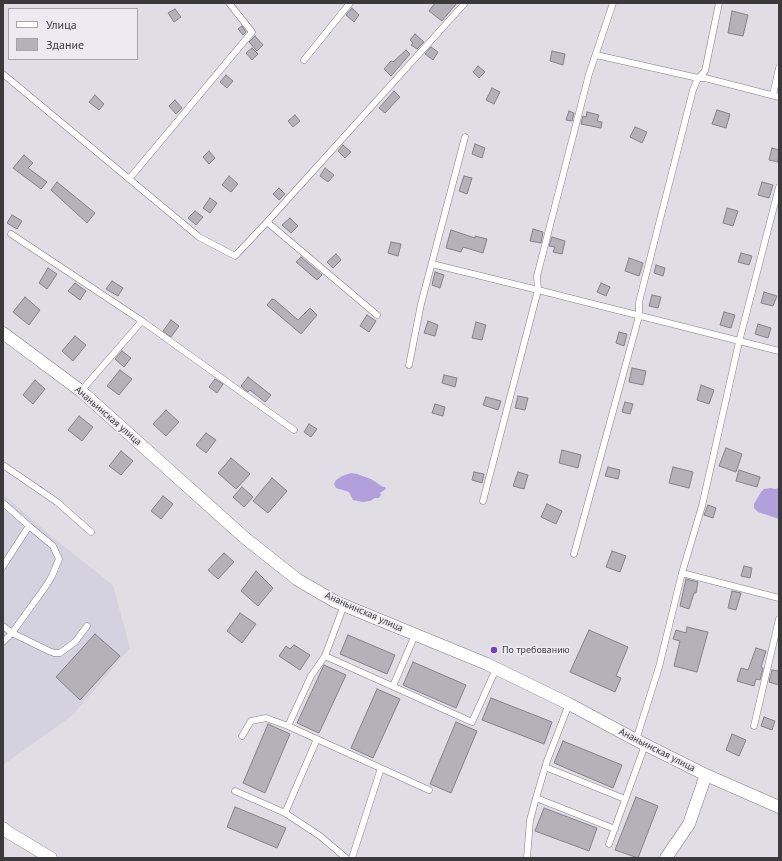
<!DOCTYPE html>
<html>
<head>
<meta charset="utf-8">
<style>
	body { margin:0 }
	#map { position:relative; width:782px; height:861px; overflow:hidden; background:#e0dee4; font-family:"PT Sans",sans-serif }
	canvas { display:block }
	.frame { position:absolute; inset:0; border:4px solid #3a3a3c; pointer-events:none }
	.legend { position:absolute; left:8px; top:8px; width:130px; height:52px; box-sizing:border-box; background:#edebf1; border:1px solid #a5a4a9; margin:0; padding:5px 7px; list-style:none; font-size:12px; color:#3a3a3c }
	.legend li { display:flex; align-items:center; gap:8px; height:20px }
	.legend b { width:20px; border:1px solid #a5a4a9 }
</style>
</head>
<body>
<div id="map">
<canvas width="782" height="861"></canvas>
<div class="frame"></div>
<ul class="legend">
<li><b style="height:5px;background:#fff"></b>Улица</li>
<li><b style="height:11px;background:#b4b2b8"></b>Здание</li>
</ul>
</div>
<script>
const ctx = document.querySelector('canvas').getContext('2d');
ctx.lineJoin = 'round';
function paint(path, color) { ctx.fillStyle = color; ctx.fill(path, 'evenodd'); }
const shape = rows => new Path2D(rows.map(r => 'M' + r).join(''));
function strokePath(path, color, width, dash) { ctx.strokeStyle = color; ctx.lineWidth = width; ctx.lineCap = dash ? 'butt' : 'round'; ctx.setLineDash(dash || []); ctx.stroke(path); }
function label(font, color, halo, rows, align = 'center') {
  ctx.font = font + ' "PT Sans",sans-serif'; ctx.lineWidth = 3.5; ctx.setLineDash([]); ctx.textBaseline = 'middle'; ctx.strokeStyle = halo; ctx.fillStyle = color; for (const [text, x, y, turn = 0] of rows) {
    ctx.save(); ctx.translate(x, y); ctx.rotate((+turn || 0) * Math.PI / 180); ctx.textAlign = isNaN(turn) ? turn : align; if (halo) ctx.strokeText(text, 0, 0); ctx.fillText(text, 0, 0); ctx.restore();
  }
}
const built = shape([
	[3,494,56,540,113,585,130,648,73,715,3,765]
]);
const water = shape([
	[351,473,357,474,371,479,383,487,385,487,386,489,380,493,381,495,379,498,375,498,370,501,363,502,353,500,349,492,336,488,334,484,336,480,342,476],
	[770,488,775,489,779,488,779,519,758,512,754,508,754,504,761,492,764,489]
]);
const building = shape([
	[435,3,457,3,442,21,429,11,435,3],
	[352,8,359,15,354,22,346,15,352,8],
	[175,9,181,17,174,22,168,13,175,9],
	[732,11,748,15,743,36,728,33,732,11],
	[242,26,246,32,243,35,238,29,242,26],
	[415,34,424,42,417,49,411,45,413,43,410,40,415,34],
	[255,36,263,45,257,51,249,42,255,36],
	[431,47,438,52,433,60,425,54,431,47],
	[252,48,258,54,252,60,246,53,252,48],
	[406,50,410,54,391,76,384,69,391,61,393,62,406,50],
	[552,51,565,54,563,65,550,61,552,51],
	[478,66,485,72,479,78,473,72,478,66],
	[226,75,233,81,227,88,220,82,226,75],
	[492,88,500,92,494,104,486,100,492,88],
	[394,91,400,97,385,113,379,108,394,91],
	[95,95,104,104,99,110,89,102,95,95],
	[175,100,182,108,176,114,169,106,175,100],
	[717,110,730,114,726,128,712,124,717,110],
	[569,111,574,113,572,121,566,120,569,111],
	[587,112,599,115,597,121,602,122,601,128,581,124,583,116,586,117,587,112],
	[295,115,300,121,293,127,288,121,295,115],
	[635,127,647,132,642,143,630,137,635,127],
	[475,144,485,148,482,158,472,154,475,144],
	[343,145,351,152,345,158,338,151,343,145],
	[772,148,779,150,778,162,769,160,772,148],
	[209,151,215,158,209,164,203,157,209,151],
	[24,155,33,163,28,168,47,182,41,189,13,168,24,155],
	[325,168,334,175,328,182,320,176,325,168],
	[229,176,238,184,231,192,222,185,229,176],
	[464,176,472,178,467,194,459,191,464,176],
	[57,182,95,213,87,223,51,190,57,182],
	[762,182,773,185,769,198,758,195,762,182],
	[279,188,285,194,279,200,273,194,279,188],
	[210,198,217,203,210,213,203,208,210,198],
	[727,208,738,211,733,226,723,223,727,208],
	[195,211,203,217,196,225,188,218,195,211],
	[12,215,22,221,17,229,7,223,12,215],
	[290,218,298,226,291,233,282,225,290,218],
	[533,229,543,232,541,243,530,241,533,229],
	[451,230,475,238,475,236,487,239,483,253,463,247,461,252,446,248,451,230],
	[552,237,565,241,562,254,553,252,555,247,549,246,552,237],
	[391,242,401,244,398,256,388,253,391,242],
	[741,253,752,256,749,265,738,262,741,253],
	[336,254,341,260,333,268,327,262,336,254],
	[301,257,322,275,317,280,296,262,301,257],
	[629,258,643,263,639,276,625,271,629,258],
	[656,265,665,268,663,276,654,273,656,265],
	[48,268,57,274,47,289,39,283,48,268],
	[435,272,444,275,440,288,432,285,435,272],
	[112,281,123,288,118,296,106,289,112,281],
	[75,283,86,291,80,300,68,291,75,283],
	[601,283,610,287,606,296,597,292,601,283],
	[764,292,777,296,773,306,761,303,764,292],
	[652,295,661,297,658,308,649,306,652,295],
	[25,297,40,310,29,325,13,312,25,297],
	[272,299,275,300,298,320,310,308,317,315,301,334,267,305,272,299],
	[724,312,735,315,731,328,720,325,724,312],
	[367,315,376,321,369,332,360,326,367,315],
	[171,320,179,326,171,337,163,331,171,320],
	[428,321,438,325,435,336,424,333,428,321],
	[476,322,486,325,482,340,472,338,476,322],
	[758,324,771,328,768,338,755,334,758,324],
	[619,332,627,334,624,346,616,343,619,332],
	[75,336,86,345,73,361,62,351,75,336],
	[122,351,131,358,124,367,115,359,122,351],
	[632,368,646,371,643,385,629,382,632,368],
	[120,370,132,379,119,395,107,386,120,370],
	[444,375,457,378,455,387,442,383,444,375],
	[248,377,271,395,265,402,250,390,248,392,241,386,248,377],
	[215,379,223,384,217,393,209,387,215,379],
	[35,380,45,389,33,404,23,395,35,380],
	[701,385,714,390,709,404,697,400,701,385],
	[518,396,528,398,525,410,515,408,518,396],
	[486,397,501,401,498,410,483,405,486,397],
	[625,402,633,404,630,414,622,412,625,402],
	[435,404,445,407,443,416,432,413,435,404],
	[166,410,179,422,166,436,153,424,166,410],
	[79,416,93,427,82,441,68,430,79,416],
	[309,424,317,429,311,437,304,432,309,424],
	[206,433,216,440,206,453,196,445,206,433],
	[726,448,742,454,736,472,719,466,726,448],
	[562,450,581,455,578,468,559,463,562,450],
	[121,451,133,461,121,475,109,466,121,451],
	[231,458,250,474,236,489,218,473,231,458],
	[608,467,620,470,618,479,605,476,608,467],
	[673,467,693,472,689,488,669,483,673,467],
	[739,470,760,477,757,487,736,481,739,470],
	[474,472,484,474,482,483,472,480,474,472],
	[518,472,528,475,524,489,513,486,518,472],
	[272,478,287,491,268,513,253,501,272,478],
	[242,487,253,497,244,507,233,497,242,487],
	[163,496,173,504,161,519,151,511,163,496],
	[547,504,562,511,556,524,541,517,547,504],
	[708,505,716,508,713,518,704,515,708,505],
	[612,551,626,556,620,572,606,567,612,551],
	[224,553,234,562,218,579,208,570,224,553],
	[744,566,752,568,750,578,741,576,744,566],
	[256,571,273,588,258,606,241,591,256,571],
	[686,579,698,582,696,593,694,593,689,609,680,606,686,579],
	[732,591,741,593,736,610,728,608,732,591],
	[240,613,256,624,242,643,227,631,240,613],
	[687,627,708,632,697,672,674,666,680,641,673,639,676,630,686,633,687,627],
	[589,630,628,647,616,676,621,678,615,692,570,672,589,630],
	[95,634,120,656,80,700,56,677,95,634],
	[348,635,395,655,387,674,340,654,348,635],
	[294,645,310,655,300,670,279,656,286,646,290,649,294,645],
	[756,648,766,651,761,667,763,668,760,680,756,679,754,686,737,681,741,668,748,670,756,648],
	[413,662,466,685,456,708,403,685,413,662],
	[324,665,346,675,319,733,297,723,324,665],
	[772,670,779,671,779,685,769,682,772,670],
	[377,689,400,699,373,758,351,748,377,689],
	[491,698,552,722,544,744,482,720,491,698],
	[764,717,775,721,772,730,761,726,764,717],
	[456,722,477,731,451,793,430,784,456,722],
	[268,724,290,734,265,793,243,783,268,724],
	[732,734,746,740,739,756,726,750,732,734],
	[563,741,622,765,613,788,554,763,563,741],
	[636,797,658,806,638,858,615,850,636,797],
	[235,807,286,828,277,848,227,827,235,807],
	[544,808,597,828,589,851,535,831,544,808]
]);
const service = shape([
	[596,55,698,78,705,78,779,97],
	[304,60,350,3],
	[3,74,199,237,235,256,267,222,465,3],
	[773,95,779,68],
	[129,179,252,32,229,3],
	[267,222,377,315],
	[11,234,142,321,294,430],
	[432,264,538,290,779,351],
	[409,365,421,304,465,137],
	[81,391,142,321],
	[3,465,57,502,91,532],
	[483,501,538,290,537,276,589,74,613,3],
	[3,503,29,526,3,566],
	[574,554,639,316,639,302,693,90,698,78,705,71,719,3],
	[682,573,779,598],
	[3,626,12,633,49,651,54,653,60,653,75,642,87,626],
	[3,642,12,633,46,586,52,576,59,559,53,546,29,526],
	[325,656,472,722,496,669],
	[393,686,415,635],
	[288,726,429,790],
	[754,726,779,619],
	[242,736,251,721,266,718,288,726,311,676,325,656,344,605],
	[636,740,659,667,682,573,702,506,739,342,779,187],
	[545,767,625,799],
	[235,791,285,813,320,836,346,858],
	[536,798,615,829],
	[285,813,317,739],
	[609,844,645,745],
	[352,858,381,768],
	[527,858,530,820,536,798,547,761,569,704]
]);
const minor = shape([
	[3,333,81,391,245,538,298,580,336,602,487,664,569,704,636,740,706,775,779,807],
	[3,828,6,831,51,858],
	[666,858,689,824,706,775]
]);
const markers = [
	[494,650,4,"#7243bb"]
];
const streetNames = [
	["Ананьинская улица",108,416,41],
	["Ананьинская улица",364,612,24],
	["Ананьинская улица",657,750,27]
];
const poiNames = [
	["По требованию",502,650]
];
paint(built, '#d5d2df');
paint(water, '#b1a0dc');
paint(building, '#b4b2b8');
strokePath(building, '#838287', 1);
strokePath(service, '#7f7e83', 7);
strokePath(minor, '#7f7e83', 13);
strokePath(service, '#fff', 6);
strokePath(minor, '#fff', 12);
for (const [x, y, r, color] of markers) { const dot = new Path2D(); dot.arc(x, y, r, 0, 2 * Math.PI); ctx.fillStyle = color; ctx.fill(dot); strokePath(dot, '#edebf1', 1.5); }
label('10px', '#3a3a3c', '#edebf1', streetNames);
label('10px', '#3a3a3c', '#edebf1', poiNames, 'left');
</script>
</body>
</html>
